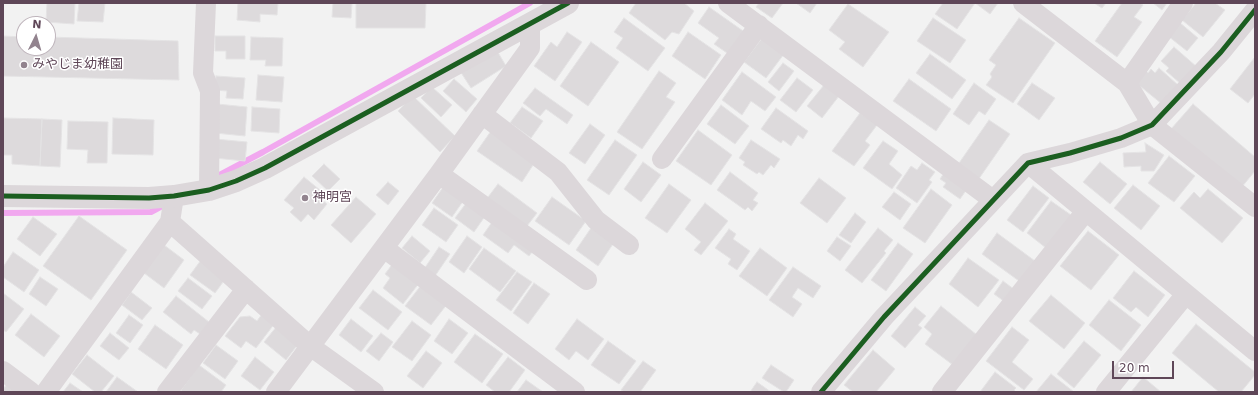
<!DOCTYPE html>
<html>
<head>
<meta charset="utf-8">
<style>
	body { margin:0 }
	#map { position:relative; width:1258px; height:395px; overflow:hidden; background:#f2f2f2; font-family:"DejaVu Sans",sans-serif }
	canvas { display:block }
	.frame { position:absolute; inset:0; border:4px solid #5f4758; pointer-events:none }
	.north { position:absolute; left:16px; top:16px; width:40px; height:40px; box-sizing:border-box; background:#fff; border:1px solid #bfb5bc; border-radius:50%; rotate:5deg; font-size:11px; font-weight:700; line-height:16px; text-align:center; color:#5f4758 }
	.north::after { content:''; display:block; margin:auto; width:14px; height:18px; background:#92838e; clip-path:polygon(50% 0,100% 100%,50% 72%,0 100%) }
	.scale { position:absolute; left:1112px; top:361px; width:62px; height:18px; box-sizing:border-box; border:2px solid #5f4758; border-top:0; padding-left:5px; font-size:12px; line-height:14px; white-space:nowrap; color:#5f4758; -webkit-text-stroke:3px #fff; paint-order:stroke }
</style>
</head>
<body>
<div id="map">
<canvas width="1258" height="395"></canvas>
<div class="frame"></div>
<div class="north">N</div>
<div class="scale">20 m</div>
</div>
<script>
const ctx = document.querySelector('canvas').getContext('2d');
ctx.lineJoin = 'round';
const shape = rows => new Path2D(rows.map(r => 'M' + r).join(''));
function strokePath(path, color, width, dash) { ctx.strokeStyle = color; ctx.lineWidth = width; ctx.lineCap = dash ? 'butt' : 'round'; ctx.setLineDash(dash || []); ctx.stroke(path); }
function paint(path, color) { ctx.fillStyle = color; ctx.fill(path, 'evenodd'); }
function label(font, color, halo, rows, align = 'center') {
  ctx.font = font + ' "DejaVu Sans","Noto Sans JP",sans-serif'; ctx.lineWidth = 3; ctx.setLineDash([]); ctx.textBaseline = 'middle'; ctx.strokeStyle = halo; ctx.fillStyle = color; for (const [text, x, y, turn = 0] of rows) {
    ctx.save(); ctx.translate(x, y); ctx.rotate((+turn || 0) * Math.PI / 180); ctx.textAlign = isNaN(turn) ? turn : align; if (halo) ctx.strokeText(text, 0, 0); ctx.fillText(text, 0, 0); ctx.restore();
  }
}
const stream = shape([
	[212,179,263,152,530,3],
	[3,213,151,212,164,205]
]);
const building = shape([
	[47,3,75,3,74,24,46,22,47,3],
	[79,3,105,3,103,22,77,21,79,3],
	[238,3,278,3,277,15,260,14,260,22,237,20,238,3],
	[333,3,352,3,351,18,332,17,333,3],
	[356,3,426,3,425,28,356,28,356,3],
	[636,3,684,3,694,11,679,34,672,32,665,40,629,13,636,3],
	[759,3,783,3,772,18,756,7,759,3],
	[796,3,817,3,810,13,796,3],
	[943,3,998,3,990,14,975,3,957,29,935,14,943,3],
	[1094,3,1106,3,1102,8,1094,3],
	[1122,3,1140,3,1143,5,1134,17,1142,22,1117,57,1095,41,1122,3],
	[1153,3,1167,3,1162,10,1153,3],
	[1196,3,1215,3,1225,10,1203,37,1182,20,1196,3],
	[848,4,889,32,863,67,839,49,845,42,829,30,848,4],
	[709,7,746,33,730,55,714,44,719,38,698,23,709,7],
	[624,18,665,48,648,71,616,48,623,38,614,32,624,18],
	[933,18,966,40,950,63,917,41,933,18],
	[1019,18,1055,43,1013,103,986,85,992,77,990,74,996,65,989,60,1019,18],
	[1179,22,1198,38,1187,51,1168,36,1179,22],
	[567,32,582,42,555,81,534,66,551,42,557,47,567,32],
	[688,32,721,55,705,79,672,56,688,32],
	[3,36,24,37,24,48,48,48,48,37,178,41,179,80,3,76,3,36],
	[215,36,245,36,245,59,226,59,226,51,215,51,215,36],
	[251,37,283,38,282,66,265,66,266,60,250,60,251,37],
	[762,38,784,54,766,78,744,62,762,38],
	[591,42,619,62,588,106,560,86,591,42],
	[1174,47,1197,67,1181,84,1166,71,1169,68,1161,61,1174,47],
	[496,49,506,66,471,88,460,71,496,49],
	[930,54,966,80,952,99,916,73,930,54],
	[1255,57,1255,94,1248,103,1230,89,1255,57],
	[783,63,794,71,779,91,768,82,783,63],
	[1159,68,1178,85,1162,104,1135,82,1145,70,1148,73,1151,69,1155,73,1159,68],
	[659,71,676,83,666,97,675,102,642,149,617,132,659,71],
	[742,72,776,97,765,111,751,101,742,115,722,100,742,72],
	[258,75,284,77,282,102,256,100,258,75],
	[216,76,245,78,243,99,226,98,227,91,215,90,216,76],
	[797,78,813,90,796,112,780,100,797,78],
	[454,79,477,99,466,112,443,91,454,79],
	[909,79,951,109,936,131,893,101,909,79],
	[974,83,996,99,985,115,979,111,969,125,953,114,974,83],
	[1032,83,1055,98,1039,120,1017,104,1032,83],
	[824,85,839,96,822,118,807,106,824,85],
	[432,87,452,105,441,117,421,98,432,87],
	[535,88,573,115,567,124,546,109,540,116,523,103,535,88],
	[413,96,455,136,440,152,398,111,413,96],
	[217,104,247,107,245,136,215,133,217,104],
	[1193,104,1255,157,1255,171,1241,188,1171,129,1193,104],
	[721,105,749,126,735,144,707,124,721,105],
	[252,107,280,109,279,133,251,131,252,107],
	[522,107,543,121,531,138,510,123,522,107],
	[776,108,808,131,803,139,798,135,791,146,783,140,781,143,761,129,776,108],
	[860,113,877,125,865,141,870,145,854,166,832,151,860,113],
	[3,118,42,119,40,166,12,164,12,155,3,155,3,118],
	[113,118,154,120,153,155,112,154,113,118],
	[42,119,62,120,60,167,40,166,42,119],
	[989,120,1010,134,978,180,957,166,989,120],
	[68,121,108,122,107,163,87,163,88,150,67,149,68,121],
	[590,124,605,135,585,164,569,153,590,124],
	[698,130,732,155,711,185,676,161,698,130],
	[491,131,535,162,522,182,477,151,491,131],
	[215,139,247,142,245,161,214,158,215,139],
	[615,140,637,155,609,195,587,180,615,140],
	[751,140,780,159,774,168,771,165,763,175,759,172,757,174,743,165,745,162,739,158,751,140],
	[883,141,898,151,889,164,902,175,892,189,863,168,883,141],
	[1145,143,1164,155,1154,171,1141,171,1141,166,1124,167,1123,153,1146,152,1145,143],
	[1169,156,1195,176,1174,202,1148,183,1169,156],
	[643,162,661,175,641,202,624,189,643,162],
	[1100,162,1127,184,1110,204,1083,182,1100,162],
	[922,163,935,172,929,180,932,182,917,203,896,188,911,166,917,170,922,163],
	[324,164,340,179,328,191,312,176,324,164],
	[730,172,758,193,753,200,758,203,752,211,748,207,745,210,717,190,730,172],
	[944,173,967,189,960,199,943,187,946,183,940,179,944,173],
	[304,177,326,195,322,200,327,204,314,220,308,214,301,222,290,212,294,208,284,200,304,177],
	[819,178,846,198,827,223,800,203,819,178],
	[388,182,399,191,388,205,376,195,388,182],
	[446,183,466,197,452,217,432,203,446,183],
	[498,184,537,213,527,226,485,201,498,184],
	[669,184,691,200,667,233,645,218,669,184],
	[1133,185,1160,206,1141,230,1114,208,1133,185],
	[1033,186,1049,198,1023,232,1007,220,1033,186],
	[931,189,952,205,925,243,903,228,931,189],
	[1208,189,1243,218,1222,243,1180,208,1194,192,1200,198,1208,189],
	[894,192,911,204,900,220,882,207,894,192],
	[356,197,376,214,351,243,331,225,356,197],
	[552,197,586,221,569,245,535,221,552,197],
	[470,198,488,212,474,232,455,218,470,198],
	[1051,201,1071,215,1046,248,1027,233,1051,201],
	[705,203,728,221,701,255,694,250,701,242,685,229,705,203],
	[434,208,458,225,446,242,422,225,434,208],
	[855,213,866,222,851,243,839,235,855,213],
	[79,216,127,250,91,300,43,266,79,216],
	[33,217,57,234,40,256,17,239,33,217],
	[495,218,536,247,529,256,514,245,508,253,483,235,495,218],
	[591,228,613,244,598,266,576,250,591,228],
	[878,228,893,240,884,251,886,253,862,283,845,270,878,228],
	[729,229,736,234,733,239,750,251,737,270,728,264,731,259,715,248,729,229],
	[1088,231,1119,255,1091,290,1060,266,1088,231],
	[997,233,1035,261,1019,281,982,254,997,233],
	[412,236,430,251,420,263,402,248,412,236],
	[467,236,482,247,464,273,449,262,467,236],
	[837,237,851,246,840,261,827,251,837,237],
	[898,243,913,254,886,291,871,280,898,243],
	[164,245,184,260,164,288,144,273,164,245],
	[439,247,450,254,435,276,424,269,439,247],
	[484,248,516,271,500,292,469,269,484,248],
	[760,248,787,268,767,296,739,276,760,248],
	[13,252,39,270,24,292,3,277,3,267,13,252],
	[968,258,999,280,978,307,949,284,968,258],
	[201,260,226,278,215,293,190,275,201,260],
	[394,262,420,282,403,304,383,288,390,278,385,274,394,262],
	[793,267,821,286,813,298,798,288,792,297,802,304,793,317,769,300,793,267],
	[1134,271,1165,295,1148,317,1136,307,1131,312,1113,298,1134,271],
	[517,272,532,282,511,311,496,300,517,272],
	[40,277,58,289,46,306,29,294,40,277],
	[188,278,212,296,202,309,178,291,188,278],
	[1003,281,1015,290,1005,302,994,294,1003,281],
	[534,283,550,294,528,324,513,313,534,283],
	[422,284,448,303,431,325,405,306,422,284],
	[373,290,402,312,388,330,359,308,373,290],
	[131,292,152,308,142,320,122,305,131,292],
	[3,293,24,309,6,332,3,330,3,293],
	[1051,295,1085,323,1064,349,1029,321,1051,295],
	[176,296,209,322,200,334,194,330,191,334,163,312,176,296],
	[1109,300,1141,325,1121,351,1089,325,1109,300],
	[941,306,977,335,953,365,925,344,932,334,924,327,941,306],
	[915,307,926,316,918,325,922,328,905,348,891,336,915,307],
	[31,314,60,336,44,357,15,335,31,314],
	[262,314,275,323,256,348,246,341,241,348,225,336,240,317,250,316,257,321,262,314],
	[129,315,143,325,130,343,116,333,129,315],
	[351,319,373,336,361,352,339,335,351,319],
	[449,319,468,333,452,354,434,341,449,319],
	[577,319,604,339,588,360,576,351,569,360,555,349,577,319],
	[412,321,431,335,412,361,392,347,412,321],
	[1196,324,1255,372,1255,375,1241,392,1219,392,1172,353,1196,324],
	[155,325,183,345,166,369,138,349,155,325],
	[277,326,299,343,286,360,264,342,277,326],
	[1012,327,1029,340,1012,362,1033,379,1024,390,986,361,1012,327],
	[110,333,129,348,119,360,100,346,110,333],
	[381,333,393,342,379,361,366,351,381,333],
	[475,334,503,354,482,383,454,362,475,334],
	[608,341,636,361,619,384,591,365,608,341],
	[1084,341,1101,355,1074,388,1057,374,1084,341],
	[216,345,238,361,225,379,203,363,216,345],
	[873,350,895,369,876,392,853,392,844,385,873,350],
	[426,351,442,363,423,388,407,376,426,351],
	[87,355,114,376,101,392,95,392,72,374,87,355],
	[255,357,274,372,260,390,241,376,255,357],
	[508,357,525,370,509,392,495,392,486,385,508,357],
	[643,361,656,370,640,392,624,392,621,390,643,361],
	[199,365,226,385,221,392,183,392,181,390,199,365],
	[771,365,794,380,786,392,784,392,762,378,771,365],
	[995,372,1016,388,1014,390,1016,392,980,392,995,372],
	[1051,374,1074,392,1036,392,1051,374],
	[117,377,138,392,106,392,117,377],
	[1143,377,1161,392,1131,392,1143,377],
	[526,380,543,392,517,392,526,380],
	[757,382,771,392,750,392,757,382],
	[70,383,83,392,63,392,70,383],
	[6,385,16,392,3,392,3,390,6,385]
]);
const minor = shape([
	[206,3,203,73,210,91,209,190],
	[728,3,993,200],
	[1023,3,1127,83,1152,125,1255,207],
	[1127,83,1183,3],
	[482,114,558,172,596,220,629,245],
	[662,159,759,25],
	[1028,163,1255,351],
	[439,174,587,280],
	[170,222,310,346,374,392],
	[384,248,575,392],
	[3,371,31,392],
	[46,392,170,222,174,196],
	[167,392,246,289],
	[276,392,439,174,530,48,530,24],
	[821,392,884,317,1028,163,1070,153,1121,138,1152,125,1221,52,1255,10],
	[942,392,1086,211],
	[1106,392,1186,294]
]);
const tertiary = shape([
	[3,196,149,198,174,196,209,190,236,181,265,168,568,3]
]);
const cycleway = shape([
	[3,196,149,198,174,196,209,190,236,181,265,168,568,3],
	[821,392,884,317,1028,163,1070,153,1121,138,1152,125,1221,52,1255,10]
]);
const markers = [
	[24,65,4,"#92838e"],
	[305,198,4,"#92838e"]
];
const poiNames = [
	["みやじま幼稚園",32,65],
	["神明宮",313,198]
];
strokePath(stream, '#f1a8ef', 6);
paint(building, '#dddadc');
strokePath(building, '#e4e3e4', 1);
strokePath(minor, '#dcd7da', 20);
strokePath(tertiary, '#dcd7da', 22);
strokePath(cycleway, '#1b5e20', 5);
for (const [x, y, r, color] of markers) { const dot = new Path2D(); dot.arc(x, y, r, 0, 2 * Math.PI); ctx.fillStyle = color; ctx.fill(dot); strokePath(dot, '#fff', 1.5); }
label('13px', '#5f4758', '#fff', poiNames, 'left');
</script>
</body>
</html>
